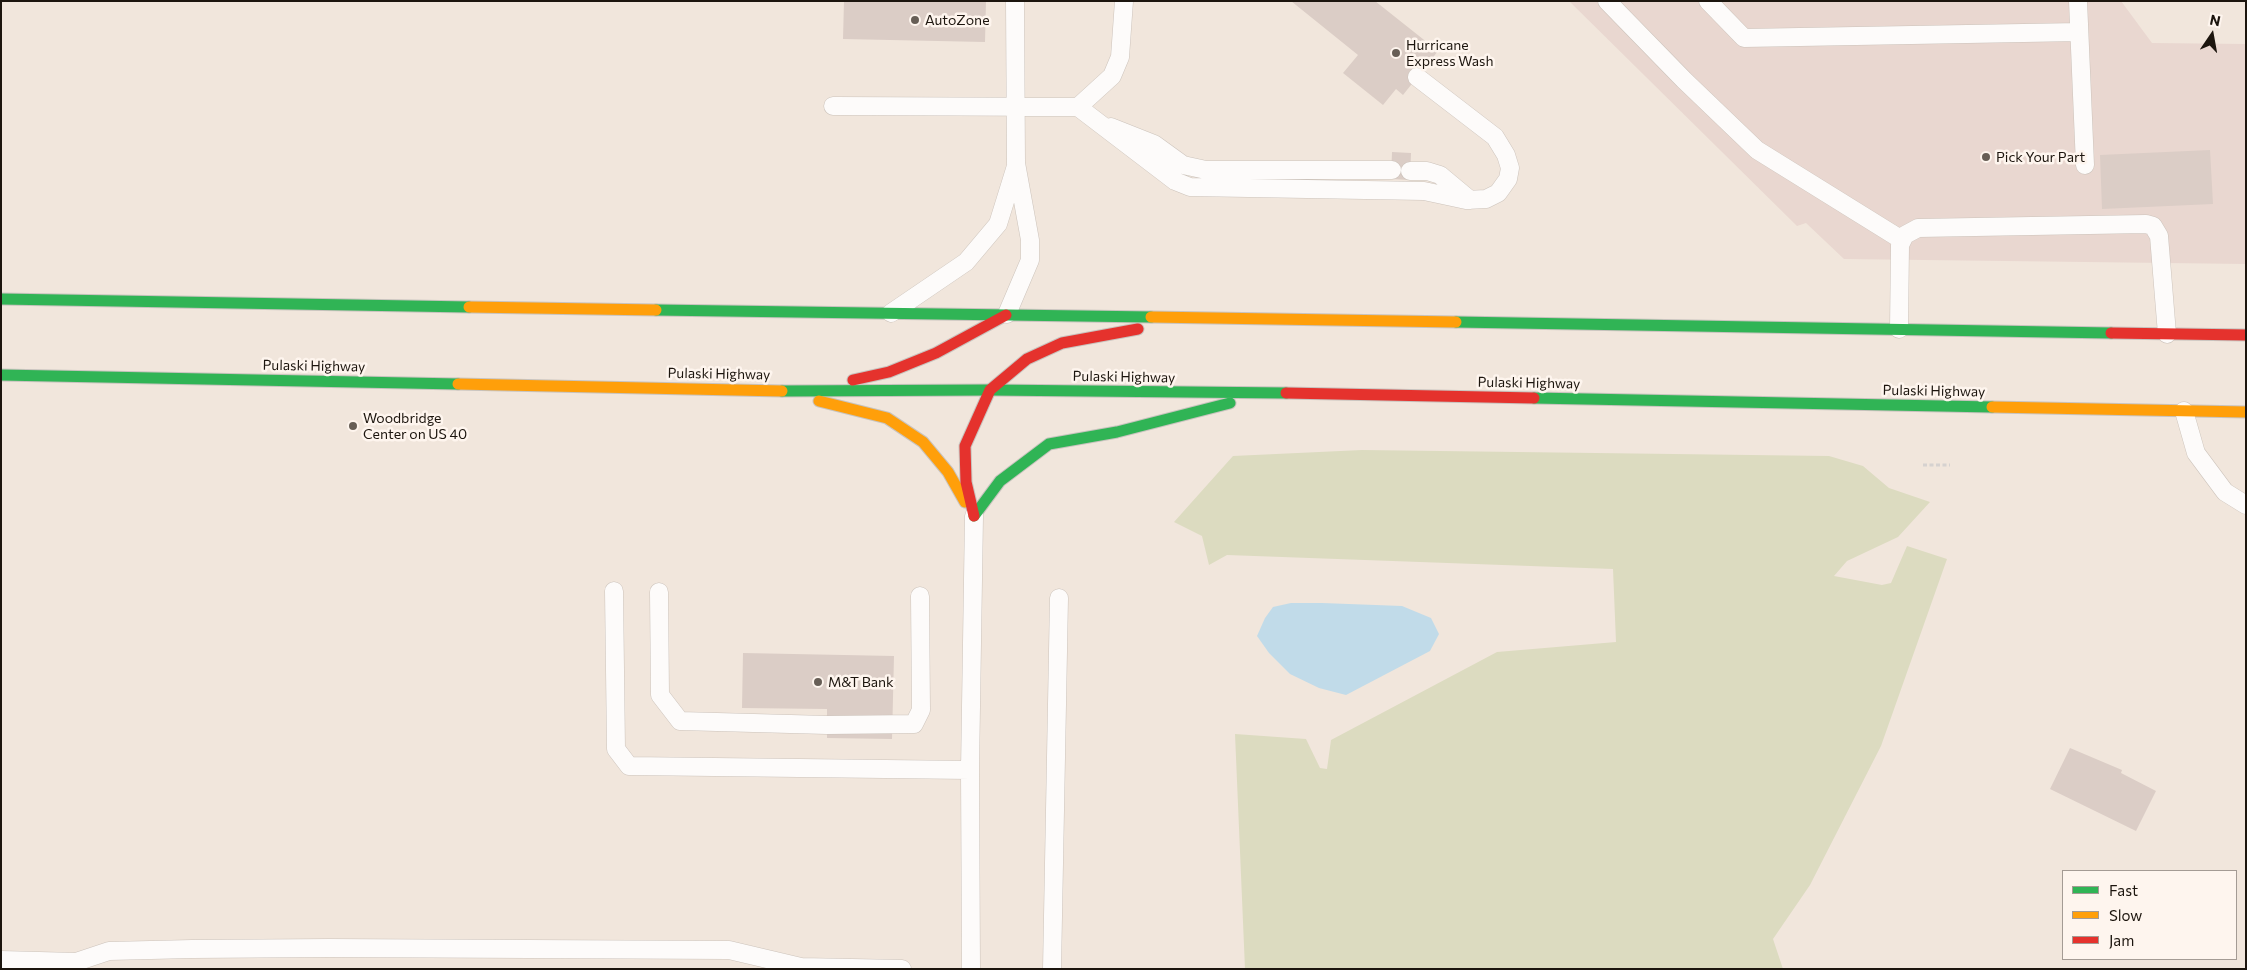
<!DOCTYPE html>
<html>
<head>
<meta charset="utf-8">
<style>
	body { margin:0 }
	#map { position:relative; width:2247px; height:970px; overflow:hidden; background:#f1e6dc; font-family:Commissioner,sans-serif }
	canvas { display:block }
	.frame { position:absolute; inset:0; border:2px solid #1c150e; pointer-events:none }
	.legend { position:absolute; left:2062px; top:870px; width:175px; height:90px; box-sizing:border-box; background:#fef5ee; border:1px solid #a49b94; margin:0; padding:6px 9px; list-style:none; font-size:15px; color:#1c150e }
	.legend li { display:flex; align-items:center; gap:10px; height:25px }
	.legend b { width:25px; border:1px solid #a49b94 }
	.north { position:absolute; left:2187px; top:10px; width:50px; height:50px; -webkit-text-stroke:4px #fef5ee; paint-order:stroke; rotate:12deg; font-size:14px; font-weight:700; line-height:20px; text-align:center; color:#1c150e }
	.north::after { content:''; display:block; margin:auto; width:18px; height:22px; background:#1c150e; clip-path:polygon(50% 0,100% 100%,50% 72%,0 100%) }
</style>
</head>
<body>
<div id="map">
<canvas width="2247" height="970"></canvas>
<div class="frame"></div>
<ul class="legend">
<li><b style="height:6px;background:#30b455"></b>Fast</li>
<li><b style="height:6px;background:#ff9f0a"></b>Slow</li>
<li><b style="height:6px;background:#e5322d"></b>Jam</li>
</ul>
<div class="north">N</div>
</div>
<script>
const ctx = document.querySelector('canvas').getContext('2d');
ctx.lineJoin = 'round';
function paint(path, color) { ctx.fillStyle = color; ctx.fill(path, 'evenodd'); }
const shape = rows => new Path2D(rows.map(r => 'M' + r).join(''));
function strokePath(path, color, width, dash) { ctx.strokeStyle = color; ctx.lineWidth = width; ctx.lineCap = dash ? 'butt' : 'round'; ctx.setLineDash(dash || []); ctx.stroke(path); }
function label(font, color, halo, rows, align = 'center') {
  ctx.font = font + ' Commissioner,sans-serif'; ctx.lineWidth = 5; ctx.setLineDash([]); ctx.textBaseline = 'middle'; ctx.strokeStyle = halo; ctx.fillStyle = color; for (const [text, x, y, turn = 0] of rows) {
    ctx.save(); ctx.translate(x, y); ctx.rotate((+turn || 0) * Math.PI / 180); ctx.textAlign = isNaN(turn) ? turn : align; if (halo) ctx.strokeText(text, 0, 0); ctx.fillText(text, 0, 0); ctx.restore();
  }
}
const industrial = shape([
	[1569,1,2121,1,2152,43,2246,44,2246,264,1844,259,1806,223,1797,226]
]);
const green = shape([
	[1362,450,1829,456,1863,466,1889,488,1930,502,1898,537,1847,561,1834,576,1882,585,1891,583,1907,546,1947,559,1881,746,1810,885,1773,939,1783,969,1245,969,1235,734,1306,739,1320,768,1327,769,1331,740,1497,652,1616,642,1613,569,1227,555,1209,565,1202,536,1174,522,1233,456]
]);
const water = shape([
	[1291,603,1322,603,1402,606,1431,618,1439,634,1430,651,1346,695,1319,688,1290,674,1269,653,1257,636,1265,618,1273,607]
]);
const building = shape([
	[844,1,986,1,985,42,843,39],
	[1291,1,1375,1,1438,51,1403,95,1396,89,1383,105,1343,73,1358,55],
	[2210,150,2213,204,2102,209,2100,155],
	[1392,152,1411,153,1410,180,1391,179],
	[743,653,894,656,892,739,827,738,827,709,742,708],
	[2070,748,2122,770,2121,773,2156,791,2136,831,2050,789]
]);
const path = shape([
	[1923,465,1950,465]
]);
const lane = shape([
	[1124,1,1120,57,1112,76,1078,107,1175,181,1190,187,1424,191,1466,200,1486,199,1498,193,1508,179,1510,168,1506,155,1495,137,1417,77],
	[1607,1,1684,80,1757,150,1902,240],
	[1708,1,1744,38,2079,32],
	[2078,1,2085,165],
	[833,106,1078,107],
	[1111,127,1154,144,1183,165,1206,170,1392,170],
	[1410,171,1427,171,1440,175,1470,200],
	[891,313,966,262,998,224,1016,166],
	[1007,314,1030,260,1030,240,1016,163,1015,1],
	[1899,329,1900,245,1905,235,1918,228,2146,224,2153,226,2159,236,2167,334],
	[2184,411,2196,453,2225,492,2246,505],
	[614,591,616,749,629,766,970,770],
	[659,592,660,695,680,721,827,725,914,724,921,710,920,596],
	[1,960,76,962,109,951,192,949,329,948,729,950,801,967,902,969],
	[971,969,970,770,974,516],
	[1052,969,1059,598]
]);
const fast = shape([
	[1,299,469,307],
	[656,310,1151,317],
	[1456,322,2111,333],
	[1,375,458,384],
	[782,391,990,390,1286,393],
	[1534,398,1992,407],
	[974,516,1000,481,1049,444,1117,432,1230,403]
]);
const slow = shape([
	[469,307,656,310],
	[1151,317,1456,322],
	[458,384,782,391],
	[819,401,887,418,923,442,948,472,965,502],
	[1992,407,2246,412]
]);
const jam = shape([
	[2111,333,2246,335],
	[853,380,889,372,936,353,1006,315],
	[1286,393,1534,398],
	[974,516,966,482,965,446,990,390,1027,359,1062,343,1138,329]
]);
const markers = [
	[915,20,5,"#675e56"],
	[1396,53,5,"#675e56"],
	[1986,157,5,"#675e56"],
	[353,426,5,"#675e56"],
	[818,682,5,"#675e56"]
];
const poiNames = [
	["AutoZone",925,20],
	["Hurricane",1406,45],
	["Express Wash",1406,61],
	["Pick Your Part",1996,157],
	["Woodbridge",363,418],
	["Center on US 40",363,434],
	["M&T Bank",828,682]
];
const streetNames = [
	["Pulaski Highway",314,366,1],
	["Pulaski Highway",719,374,1],
	["Pulaski Highway",1124,377,1],
	["Pulaski Highway",1529,383,1],
	["Pulaski Highway",1934,391,1]
];
paint(industrial, '#e9d7d0');
paint(green, '#dcdbc0');
paint(water, '#c1dbe9');
paint(building, '#dbcdc6');
strokePath(lane, '#ccc3bb', 19);
strokePath(fast, '#c8c3be', 13);
strokePath(slow, '#c8c3be', 13);
strokePath(jam, '#c8c3be', 13);
strokePath(path, '#d6d2d0', 3, [4, 2.5]);
strokePath(lane, '#fdfbfa', 18);
strokePath(fast, '#30b455', 11);
strokePath(slow, '#ff9f0a', 11);
strokePath(jam, '#e5322d', 11);
for (const [x, y, r, color] of markers) { const dot = new Path2D(); dot.arc(x, y, r, 0, 2 * Math.PI); ctx.fillStyle = color; ctx.fill(dot); strokePath(dot, '#fef5ee', 2); }
label('14px', '#1c150e', '#fef5ee', poiNames, 'left');
label('14px', '#1c150e', '#fef5ee', streetNames);
</script>
</body>
</html>
